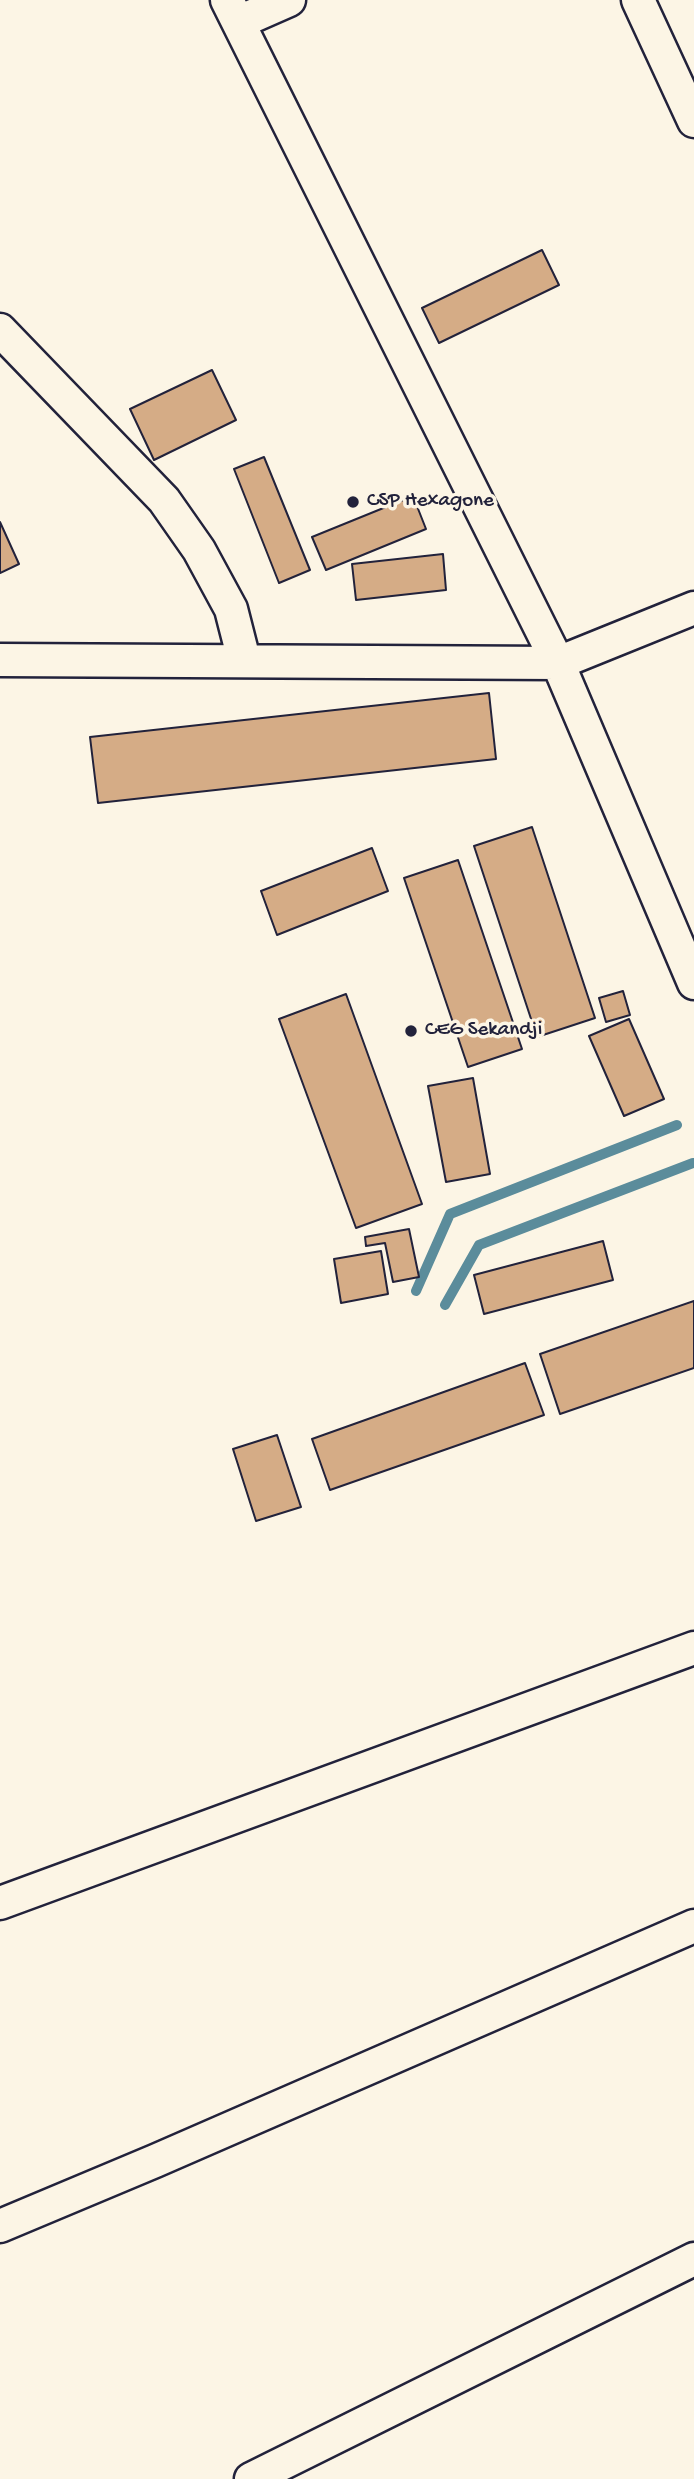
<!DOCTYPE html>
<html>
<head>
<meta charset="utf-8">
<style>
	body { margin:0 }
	canvas { display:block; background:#fcf5e5 }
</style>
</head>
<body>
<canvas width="694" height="2479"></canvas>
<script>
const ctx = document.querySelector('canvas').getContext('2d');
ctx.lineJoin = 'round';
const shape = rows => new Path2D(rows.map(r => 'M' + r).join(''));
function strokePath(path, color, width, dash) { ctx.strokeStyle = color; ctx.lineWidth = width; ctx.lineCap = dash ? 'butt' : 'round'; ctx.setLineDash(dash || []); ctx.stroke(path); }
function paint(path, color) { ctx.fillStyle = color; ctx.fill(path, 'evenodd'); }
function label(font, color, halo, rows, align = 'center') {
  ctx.font = font + ' "Gochi Hand",sans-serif'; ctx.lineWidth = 7; ctx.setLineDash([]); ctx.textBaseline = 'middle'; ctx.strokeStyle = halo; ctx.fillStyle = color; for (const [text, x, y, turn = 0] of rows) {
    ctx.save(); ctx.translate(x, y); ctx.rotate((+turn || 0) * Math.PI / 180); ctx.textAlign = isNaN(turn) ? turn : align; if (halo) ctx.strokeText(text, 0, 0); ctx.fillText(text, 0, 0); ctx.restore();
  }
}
const stream = shape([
	[416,1291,450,1214,677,1125],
	[445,1305,479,1245,693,1163]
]);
const building = shape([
	[542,250,559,285,439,343,422,308,542,250],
	[212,370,236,420,154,460,130,409,212,370],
	[264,457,310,570,279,583,234,469,264,457],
	[413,496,426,529,326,570,312,537,413,496],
	[0,522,19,564,0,573,0,522],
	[443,554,446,590,356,600,352,564,443,554],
	[489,693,496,759,98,803,90,737,489,693],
	[532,827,595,1018,537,1037,474,846,532,827],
	[372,848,388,891,277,935,261,891,372,848],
	[458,860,522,1049,468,1067,404,878,458,860],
	[623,991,630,1015,606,1022,599,998,623,991],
	[346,994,422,1204,356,1228,279,1019,346,994],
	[629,1019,664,1099,624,1116,589,1036,629,1019],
	[473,1078,490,1174,446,1182,428,1086,473,1078],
	[409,1229,419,1277,393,1282,385,1243,366,1246,365,1237,409,1229],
	[603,1241,613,1280,484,1314,474,1275,603,1241],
	[381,1251,388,1294,341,1303,334,1259,381,1251],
	[694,1301,694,1368,560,1414,540,1354,694,1301],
	[525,1363,544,1415,330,1490,312,1439,525,1363],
	[277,1435,301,1507,256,1521,233,1449,277,1435]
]);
const minor = shape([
	[227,0,558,663,694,983],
	[638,0,694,121],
	[239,22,289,0],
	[0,330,164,500,199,550,231,609,244,660],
	[0,660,558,663,694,608],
	[0,1903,694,1648],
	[0,2226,155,2161,694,1926],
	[251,2479,694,2259]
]);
const markers = [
	[353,502,7,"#22223b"],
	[411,1031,7,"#22223b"]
];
const poiNames = [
	["CSP Hexagone",367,502],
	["CEG Sekandji",425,1031]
];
strokePath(stream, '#5b8c9b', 10);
paint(building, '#d5ac86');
strokePath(building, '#22223b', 2);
strokePath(minor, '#22223b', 37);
strokePath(minor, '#fcf5e5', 32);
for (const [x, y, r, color] of markers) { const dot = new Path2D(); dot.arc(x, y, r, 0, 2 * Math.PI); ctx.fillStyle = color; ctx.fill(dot); strokePath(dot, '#fcf5e5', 2.5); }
label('21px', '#22223b', '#fcf5e5', poiNames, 'left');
</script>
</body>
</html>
